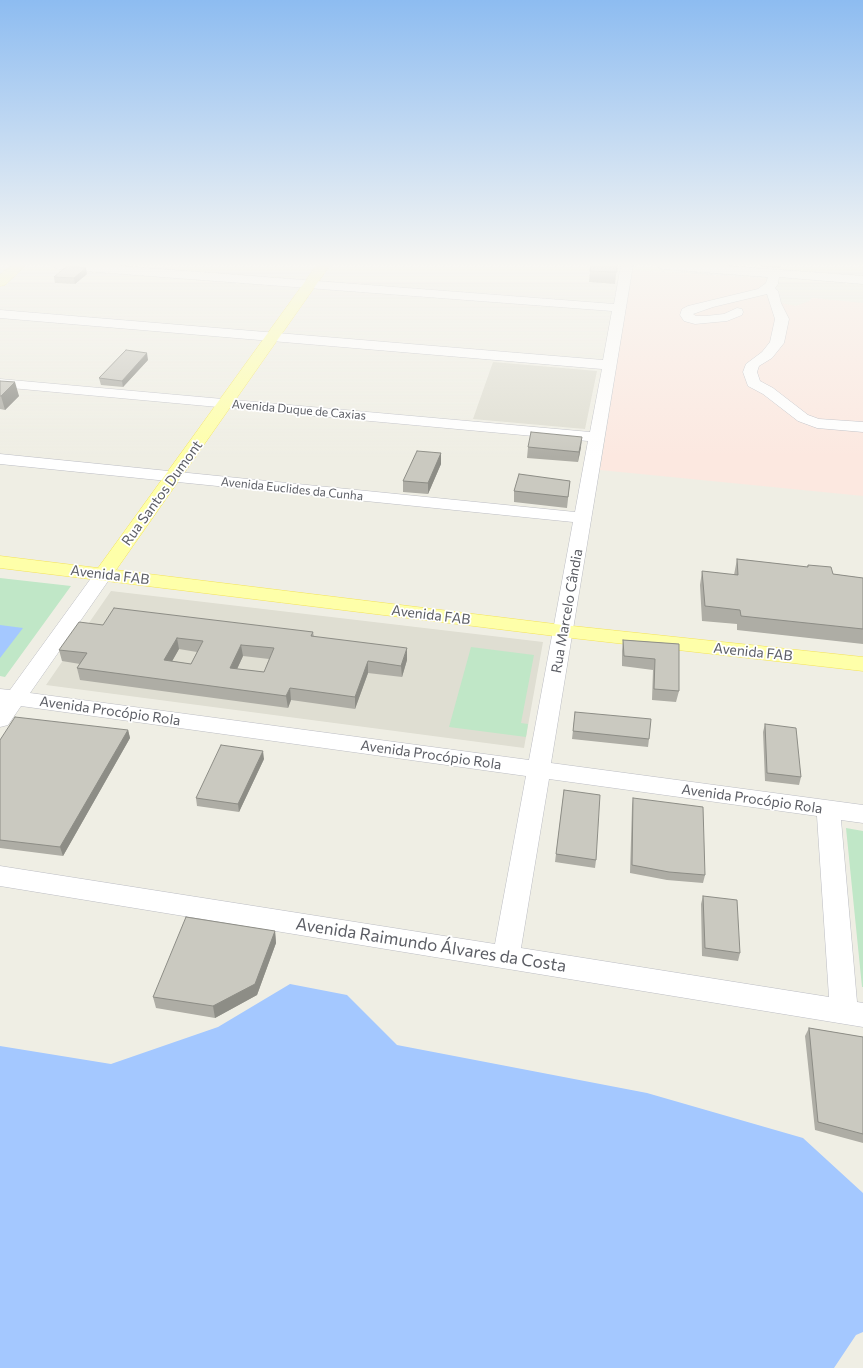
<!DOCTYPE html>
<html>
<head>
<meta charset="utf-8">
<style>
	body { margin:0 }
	canvas { display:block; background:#efeee4 }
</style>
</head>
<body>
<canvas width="863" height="1368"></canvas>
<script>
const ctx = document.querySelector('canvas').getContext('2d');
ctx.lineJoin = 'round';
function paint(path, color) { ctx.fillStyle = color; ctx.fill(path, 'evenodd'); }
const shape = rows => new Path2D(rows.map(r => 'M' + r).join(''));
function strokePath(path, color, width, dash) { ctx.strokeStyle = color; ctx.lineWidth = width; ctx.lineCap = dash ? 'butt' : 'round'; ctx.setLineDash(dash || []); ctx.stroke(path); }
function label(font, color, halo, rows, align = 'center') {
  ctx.font = font + ' Commissioner,sans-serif'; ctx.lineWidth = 3.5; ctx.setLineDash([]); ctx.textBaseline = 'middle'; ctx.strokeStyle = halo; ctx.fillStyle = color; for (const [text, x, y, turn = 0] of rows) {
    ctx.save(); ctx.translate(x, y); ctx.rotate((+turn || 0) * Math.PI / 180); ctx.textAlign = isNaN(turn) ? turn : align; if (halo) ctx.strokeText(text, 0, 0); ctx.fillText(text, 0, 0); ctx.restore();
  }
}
const education = shape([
	[493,362,597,371,585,429,473,419],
	[111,591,543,642,524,748,46,685]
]);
const medical = shape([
	[632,270,775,279,776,302,796,306,809,301,813,298,863,303,863,496,600,470]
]);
const green = shape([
	[0,578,71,586,5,677,0,676],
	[471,647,534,655,521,723,528,724,526,737,449,727],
	[846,828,863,831,863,987,862,987]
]);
const water = shape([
	[0,625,23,628,0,658],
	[290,984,347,995,397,1045,647,1093,803,1138,863,1193,863,1332,856,1335,834,1368,0,1368,0,1046,111,1064,218,1027]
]);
const minor = shape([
	[51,265,109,265,614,304,621,265,633,265,551,763,863,805,863,823,841,820,857,1002,863,1003,863,1027,0,886,0,866,495,944,526,776,21,706,8,725,0,727,0,689,10,690,97,570,104,568,111,570,113,574,30,693,529,760,573,522,0,464,0,454,575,512,588,441,0,387,0,379,590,432,602,369,0,318,0,310,603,360,612,311,57,269,51,265],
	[549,779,817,816,829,997,521,948,549,779],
	[655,265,715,265,863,276,863,284,779,277,778,284,775,288,778,291,781,303,789,319,784,343,772,358,759,366,757,372,760,381,773,388,808,415,819,419,863,422,863,432,817,428,798,421,763,394,748,386,743,372,746,364,762,352,770,342,775,319,767,294,713,307,693,314,696,316,706,316,724,314,737,308,742,309,743,312,742,315,727,321,695,324,684,321,680,315,682,309,688,306,758,289,766,283,768,277,661,269,655,265]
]);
const major = shape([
	[12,265,26,265,5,285,0,286,0,275,12,265],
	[317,265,330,265,116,570,563,625,863,657,863,671,563,637,0,568,0,556,98,568,317,265]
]);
const wall = shape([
	[617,265,615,284,589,282,590,271],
	[761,265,781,265,780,268,762,267],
	[87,274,75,284,55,283,54,277],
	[148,360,123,387,101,385,99,378],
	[0,381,19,396,5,410,0,409],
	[528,447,581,447,578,462,527,458],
	[441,453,441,464,428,494,403,492,403,481],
	[570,481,567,508,514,502,514,491],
	[737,559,807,567,808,565,833,574,863,578,863,644,737,630,737,624,702,621,700,585,702,571,734,575],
	[103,625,313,632,314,637,407,660,402,677,368,673,355,709,291,700,288,708,80,680,77,668,80,664,62,661,59,650],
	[179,649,197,652,191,664,172,661],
	[243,656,269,659,264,672,237,669],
	[623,640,679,644,679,691,676,702,652,700,653,670,622,666,622,651],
	[575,712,649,739,648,747,572,739],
	[765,724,801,777,799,785,765,781,763,732],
	[128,730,130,738,63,856,0,848,0,740],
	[264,759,239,812,197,806,196,798],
	[564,790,596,860,595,868,555,862],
	[633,798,705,875,703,883,667,880,630,873,632,806],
	[703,896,740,953,738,961,702,956,701,904],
	[275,931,276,943,257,995,215,1018,156,1008,153,997],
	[809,1028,863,1037,863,1143,815,1130,805,1036]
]);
const shadedWall = shape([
	[86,268,87,274,75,284,74,278],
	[147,353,148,360,123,387,122,381],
	[15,382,19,396,5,410,1,396],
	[582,437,581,447,578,462,579,452],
	[441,453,441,464,428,494,428,483],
	[177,638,179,649,166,672,164,660],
	[241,645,243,656,232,680,230,668],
	[407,648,407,660,402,677,401,666],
	[368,661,368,673,355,709,355,697],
	[290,688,291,700,288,708,286,696],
	[128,730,130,738,63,856,60,847],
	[263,751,264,759,239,812,238,804],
	[275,931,276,943,257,995,215,1018,213,1006]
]);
const building = shape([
	[591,265,617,265,617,272,590,271,591,265],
	[67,266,86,268,74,278,54,277,67,266],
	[126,350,147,353,122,381,99,378,126,350],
	[0,381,15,382,1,396,0,396,0,381],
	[531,432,582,437,579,452,528,447,531,432],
	[417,451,441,453,428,483,403,481,417,451],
	[519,474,570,481,568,497,514,491,519,474],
	[737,559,808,567,808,565,831,567,833,574,863,578,863,629,741,616,740,610,705,606,702,571,738,575,737,559],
	[114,608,313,632,311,636,407,648,401,666,368,661,355,697,290,688,286,696,77,668,87,653,59,650,79,622,103,625,114,608],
	[177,638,203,641,191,664,164,660,177,638],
	[241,645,274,648,264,672,230,668,241,645],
	[623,640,679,644,679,691,654,689,655,659,624,656,623,640],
	[575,712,651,719,649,739,573,731,575,712],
	[15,717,128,730,60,847,0,840,0,740,15,717],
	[765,724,796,728,801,777,767,773,765,724],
	[221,745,263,751,238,804,196,798,221,745],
	[564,790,600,795,596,860,556,854,564,790],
	[633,798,703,807,705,875,669,872,632,865,633,798],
	[703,896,737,900,740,953,705,948,703,896],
	[186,917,275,931,255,984,213,1006,153,997,186,917],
	[809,1028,863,1037,863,1134,818,1122,809,1028]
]);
const farStreetnames = [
	["Avenida Duque de Caxias",299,410,5],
	["Avenida Euclides da Cunha",292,489,6]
];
const streetNames = [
	["Rua Santos Dumont",162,493,-54],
	["Avenida FAB",110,575,7],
	["Rua Marcelo Cândia",567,611,-80],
	["Avenida FAB",431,615,7],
	["Avenida FAB",753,652,6],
	["Avenida Procópio Rola",110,711,8],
	["Avenida Procópio Rola",431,755,8],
	["Avenida Procópio Rola",752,799,8]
];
const nearStreetnames = [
	["Avenida Raimundo Álvares da Costa",431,945,9]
];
paint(education, '#dfded2');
paint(medical, '#fce8e0');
paint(green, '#c0e7c7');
paint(water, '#a4c8ff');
strokePath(minor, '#bcbdc3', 1);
strokePath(major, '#f4e358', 1);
paint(minor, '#fff');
paint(major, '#feffa9');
paint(wall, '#aeada5');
paint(shadedWall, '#8d8d86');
paint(building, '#cac9c0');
strokePath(building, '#8d8d86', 1);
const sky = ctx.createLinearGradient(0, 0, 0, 457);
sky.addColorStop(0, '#8dbcf1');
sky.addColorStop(0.58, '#f8f7f3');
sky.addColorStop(1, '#f8f7f300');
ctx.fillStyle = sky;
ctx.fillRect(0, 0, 863, 457);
label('12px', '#5c5e65', '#fff', farStreetnames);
label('14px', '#5c5e65', '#fff', streetNames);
label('17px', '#5c5e65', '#fff', nearStreetnames);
</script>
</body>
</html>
